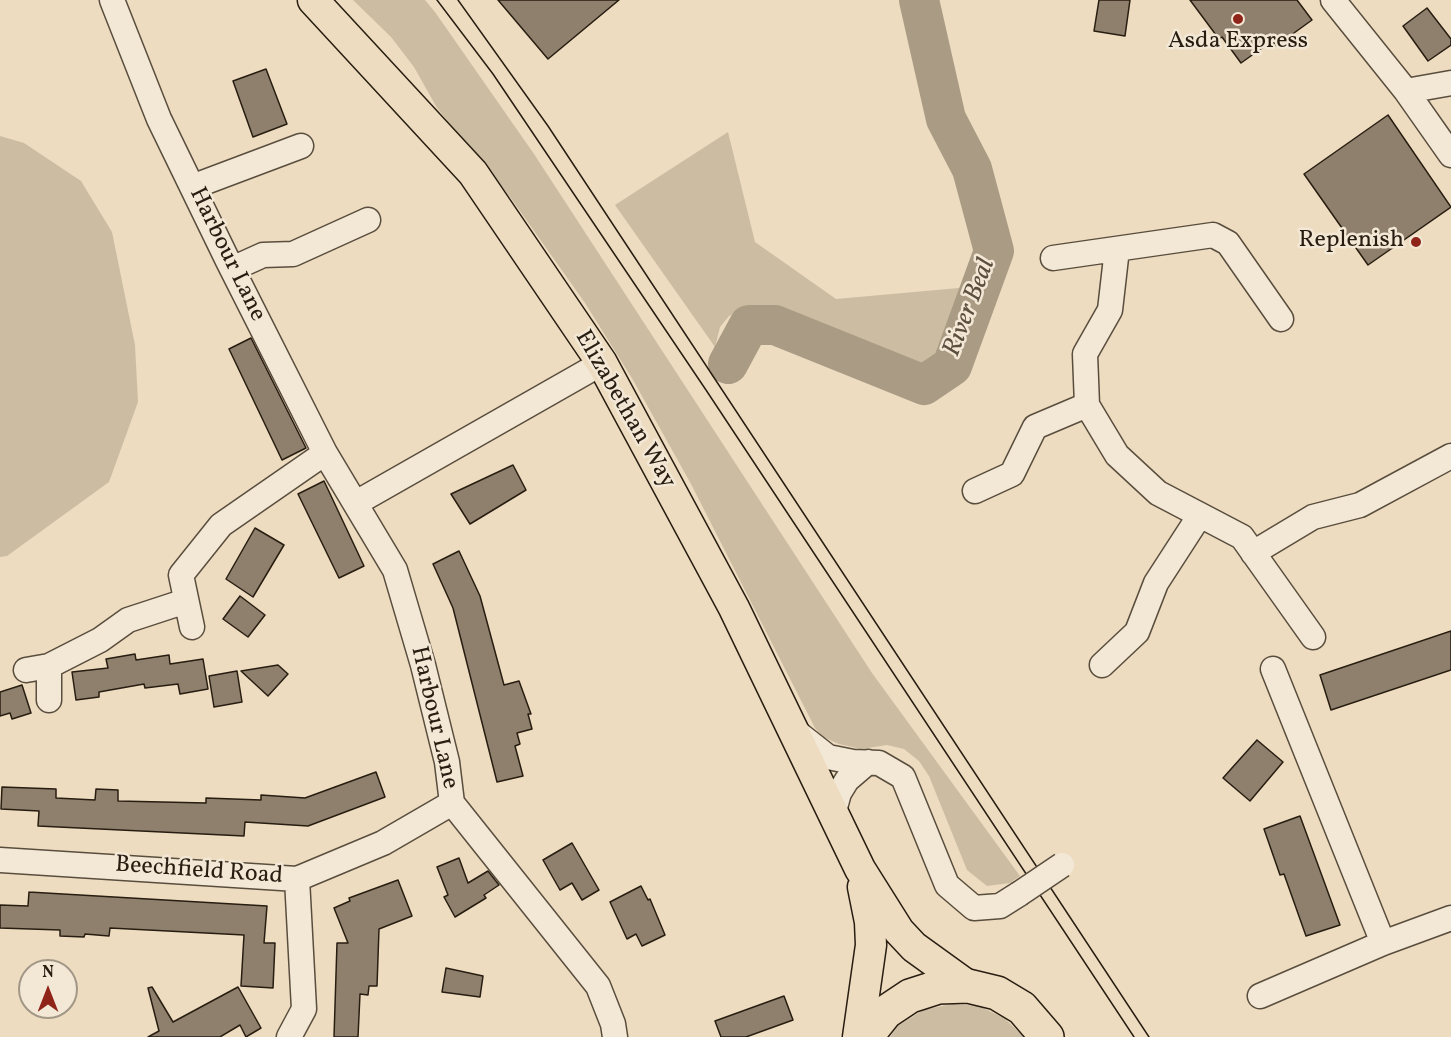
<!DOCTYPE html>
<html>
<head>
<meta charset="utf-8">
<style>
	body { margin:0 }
	#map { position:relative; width:1451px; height:1037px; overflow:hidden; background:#eddcc0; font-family:Vollkorn,serif }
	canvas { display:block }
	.north { position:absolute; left:18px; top:959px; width:60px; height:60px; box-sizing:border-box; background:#f3e8d6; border:2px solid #a29787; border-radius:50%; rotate:0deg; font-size:16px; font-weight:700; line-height:24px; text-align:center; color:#281d11 }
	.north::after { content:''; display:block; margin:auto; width:21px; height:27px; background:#8f2418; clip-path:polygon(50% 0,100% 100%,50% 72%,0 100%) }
</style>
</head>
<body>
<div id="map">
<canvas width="1451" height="1037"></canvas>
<div class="north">N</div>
</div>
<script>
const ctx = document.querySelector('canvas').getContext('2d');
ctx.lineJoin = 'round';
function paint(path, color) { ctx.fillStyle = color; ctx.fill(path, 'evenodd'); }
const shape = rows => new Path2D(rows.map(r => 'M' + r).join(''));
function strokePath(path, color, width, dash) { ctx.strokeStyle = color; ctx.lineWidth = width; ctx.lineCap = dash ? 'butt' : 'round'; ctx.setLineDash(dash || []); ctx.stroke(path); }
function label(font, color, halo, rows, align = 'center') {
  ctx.font = font + ' Vollkorn,serif'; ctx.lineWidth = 5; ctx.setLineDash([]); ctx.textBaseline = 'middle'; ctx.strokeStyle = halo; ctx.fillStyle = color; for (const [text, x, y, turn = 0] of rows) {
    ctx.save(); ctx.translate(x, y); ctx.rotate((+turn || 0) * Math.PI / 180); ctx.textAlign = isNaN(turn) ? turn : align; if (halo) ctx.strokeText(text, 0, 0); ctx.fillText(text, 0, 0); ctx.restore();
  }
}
const green = shape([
	[353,0,425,0,435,12,534,154,872,673,1020,876,1010,883,987,886,967,870,929,776,919,761,904,749,887,745,861,749,839,744,823,737,815,728,691,484,633,380,585,303,510,197,437,108,414,67,391,37],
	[728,132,755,242,836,299,970,287,947,358,932,371,917,372,797,319,761,310,742,309,729,316,720,327,715,347,615,205],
	[0,136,24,143,81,181,112,232,135,345,138,402,109,482,7,556,0,557],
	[952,1004,979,1006,1004,1018,1024,1037,890,1037,898,1026,923,1010]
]);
const river = shape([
	[728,364,749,325,775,325,924,385,952,366,994,251,972,169,946,119,919,0]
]);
const building = shape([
	[498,0,619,0,548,59,498,0],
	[1099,0,1130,0,1125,36,1094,31,1099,0],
	[1190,0,1297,0,1312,20,1276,46,1272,41,1241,63,1222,37,1219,39,1190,0],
	[1427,8,1451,39,1451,45,1428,61,1403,26,1427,8],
	[266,69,287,124,253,137,233,81,266,69],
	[1388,115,1451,207,1368,265,1304,174,1388,115],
	[251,338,306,448,282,460,229,349,251,338],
	[513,465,526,490,470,524,451,494,513,465],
	[324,481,364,566,339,578,298,494,324,481],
	[255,528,284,545,253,597,226,579,255,528],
	[459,551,480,596,504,685,519,681,531,714,528,714,532,729,517,733,520,744,515,746,523,776,497,782,453,608,433,564,459,551],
	[240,596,265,615,248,637,223,619,240,596],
	[1451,631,1451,670,1331,710,1320,675,1451,631],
	[135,654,136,660,169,655,170,664,203,659,208,689,180,694,178,684,145,688,144,684,99,692,99,697,76,700,72,672,108,668,106,659,135,654],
	[278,665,288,674,268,696,241,671,278,665],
	[237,671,242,702,214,707,209,676,237,671],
	[22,685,31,713,12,719,10,713,0,716,0,692,22,685],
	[1257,740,1283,762,1250,801,1223,778,1257,740],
	[376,772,385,797,308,826,245,822,244,836,38,826,39,811,1,809,2,787,56,789,56,798,95,800,96,789,118,790,118,801,206,803,206,798,261,800,261,795,305,798,376,772],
	[1300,816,1340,925,1306,936,1284,874,1280,875,1264,829,1300,816],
	[572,843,599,890,582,900,572,883,560,890,543,860,572,843],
	[459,858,468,883,488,871,499,885,484,895,486,898,455,917,444,897,448,895,437,867,459,858],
	[398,880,412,916,379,929,377,986,369,986,368,995,360,994,358,1037,334,1037,337,943,348,943,334,908,350,901,349,898,398,880],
	[641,886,648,900,650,899,665,935,642,946,636,934,627,939,610,902,641,886],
	[29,892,267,906,264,943,275,943,273,988,241,986,244,935,110,928,109,936,85,934,84,937,60,936,60,930,0,928,0,905,28,906,29,892],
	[446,968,483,976,480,997,442,992,446,968],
	[152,987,173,1022,238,987,261,1028,246,1037,240,1025,220,1037,148,1037,159,1031,148,988,152,987],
	[784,996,793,1020,746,1037,721,1037,715,1021,784,996]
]);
const minor = shape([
	[112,0,159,119,228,261,325,453,395,570,423,665,447,762,452,803,598,986,613,1024,615,1037],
	[1333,0,1406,91,1451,155],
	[1406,91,1451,83],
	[192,187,301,146],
	[1117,249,1110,310,1085,354,1087,405,1117,455,1158,493,1242,537,1313,637],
	[1053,258,1213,235,1228,243,1281,319],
	[232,269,263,255,293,254,368,220],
	[975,491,1012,474,1035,427,1087,405],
	[356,503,602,363],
	[1253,553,1313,517,1360,505,1451,456],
	[192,627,181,575,221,525,325,453],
	[1102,665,1137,632,1156,583,1200,515],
	[49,666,49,700],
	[1273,669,1383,943],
	[26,670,49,666,100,640,128,620,186,601],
	[795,731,828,757,853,762,879,763,903,777,947,885,974,908,1000,906,1019,894],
	[834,811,839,793,847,780,868,762],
	[0,860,297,879,383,843,452,803],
	[1260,996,1383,943,1451,918],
	[289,1037,304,1009,297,879]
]);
const major = shape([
	[313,0,473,173,602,363,734,608,860,869,899,931,914,947,968,986],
	[858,1037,871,945,870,922,863,887]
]);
const highway = shape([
	[866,1037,886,1012,910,996,938,987,968,986,997,993,1022,1008,1047,1037]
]);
const tram = shape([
	[437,0,493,74,706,390,1134,1037],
	[458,0,548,126,1149,1037]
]);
const minorBridge = shape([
	[1019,894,1062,865]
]);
const markers = [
	[1238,19,6,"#8f2418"],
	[1416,242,6,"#8f2418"]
];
const poiNames = [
	["Asda Express",1238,43],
	["Replenish",1404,242,"right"]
];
const streetNames = [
	["Harbour Lane",226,255,64],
	["Elizabethan Way",624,410,60],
	["Harbour Lane",433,718,77],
	["Beechfield Road",199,872,4]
];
const waterNames = [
	["River Beal",971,308,-69]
];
paint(green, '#ccbca2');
strokePath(river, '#aa9b84', 40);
paint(building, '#8e806c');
strokePath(building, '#281d11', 1.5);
strokePath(minor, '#594d3d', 27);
strokePath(major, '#281d11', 33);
strokePath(highway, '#281d11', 36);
strokePath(minor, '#f3e8d6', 24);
strokePath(major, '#eddcc0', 30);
strokePath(highway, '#eddcc0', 33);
strokePath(tram, '#281d11', 1.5);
strokePath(minorBridge, '#594d3d', 27, []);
strokePath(minorBridge, '#f3e8d6', 24);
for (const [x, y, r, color] of markers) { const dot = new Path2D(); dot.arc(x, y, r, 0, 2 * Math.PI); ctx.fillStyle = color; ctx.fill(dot); strokePath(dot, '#f3e8d6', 2); }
label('24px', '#281d11', '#f3e8d6', poiNames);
label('24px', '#281d11', '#f3e8d6', streetNames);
label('italic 26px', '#5c4f3f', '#f3e8d6', waterNames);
</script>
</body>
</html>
